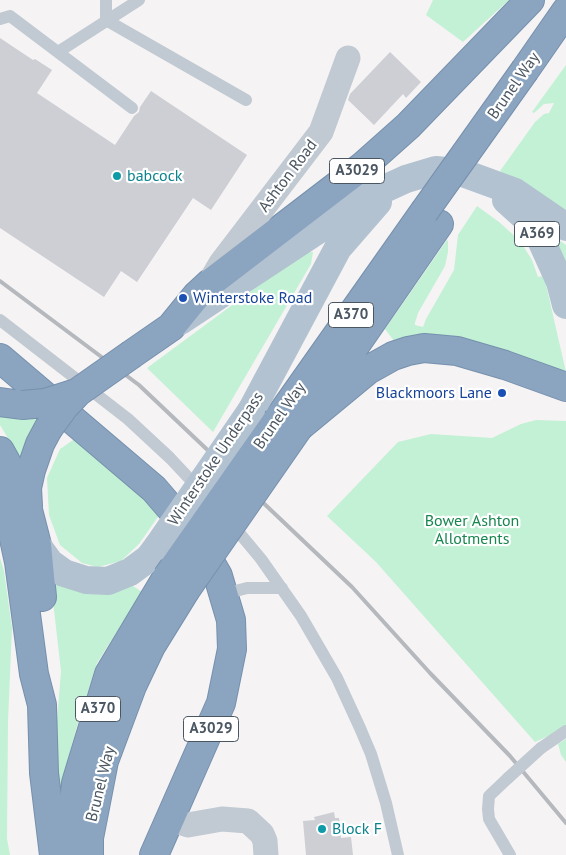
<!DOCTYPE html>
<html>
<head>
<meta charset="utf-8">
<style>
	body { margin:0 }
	canvas { display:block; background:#f5f3f3 }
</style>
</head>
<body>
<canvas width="566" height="855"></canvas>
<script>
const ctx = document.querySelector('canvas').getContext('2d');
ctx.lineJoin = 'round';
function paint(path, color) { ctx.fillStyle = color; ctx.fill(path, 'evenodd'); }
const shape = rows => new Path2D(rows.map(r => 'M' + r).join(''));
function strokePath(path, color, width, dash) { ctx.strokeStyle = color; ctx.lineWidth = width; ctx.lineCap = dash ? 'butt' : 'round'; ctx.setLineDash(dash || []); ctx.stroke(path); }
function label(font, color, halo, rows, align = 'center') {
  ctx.font = font + ' "PT Sans",sans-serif'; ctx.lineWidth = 4.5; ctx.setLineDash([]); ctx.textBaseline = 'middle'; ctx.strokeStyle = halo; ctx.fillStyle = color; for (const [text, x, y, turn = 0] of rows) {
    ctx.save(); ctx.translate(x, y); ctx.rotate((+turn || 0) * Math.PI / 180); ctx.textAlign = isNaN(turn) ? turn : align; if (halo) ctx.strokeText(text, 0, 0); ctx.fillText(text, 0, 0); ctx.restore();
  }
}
const green = shape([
	[433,0,509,0,463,42,426,15],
	[566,65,566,218,500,171,535,122,544,114,549,113,554,103,544,104,534,113,532,112],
	[477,206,499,222,520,241,532,260,538,277,544,276,566,372,562,378,397,345,385,329,447,240,448,241,448,252,445,266,418,313,415,323,415,325,423,327,426,319,454,270,458,235],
	[553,236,566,245,566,285],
	[304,252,313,252,311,264,213,432,147,368],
	[0,407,49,408,24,465,0,425],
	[536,420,566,421,566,728,535,742,376,562,327,516,398,442,431,434,492,438,521,424],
	[76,438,160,514,139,544,121,561,98,567,82,563,60,545,49,515,47,478,60,449],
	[0,558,4,571,12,628,8,721,7,839,10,855,0,855],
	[50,575,133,586,142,592,97,663,77,726,58,796,55,747,61,671],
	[566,739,566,762,561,755,558,744]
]);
const building = shape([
	[0,38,33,60,35,59,52,70,37,93,115,145,134,116,139,112,140,107,151,91,247,155,211,210,193,198,137,282,121,271,104,297,0,228],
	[390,52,421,82,406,98,403,94,374,125,348,100,350,94],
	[334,812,335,818,339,818,341,838,351,837,353,855,306,855,303,821,315,820,314,817]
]);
const lane = shape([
	[106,0,106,20,246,100],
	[0,19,10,16,132,108],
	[58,52,139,0],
	[0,320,128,419,170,458,200,490],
	[231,523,261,559,301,616,337,678,360,728,371,754,386,803,398,855],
	[224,594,247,588,282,588],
	[541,748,566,731],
	[508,778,489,796,488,809,489,819,510,855]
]);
const street = shape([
	[214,275,221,263,321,132,348,58],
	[170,819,188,825,222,819,248,821,262,834,265,841,266,855]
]);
const primary = shape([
	[506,200,526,218,541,240,560,282,566,305],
	[180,321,371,195,406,179,436,170,463,173,515,192,566,227],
	[251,411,338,248,378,202],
	[37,545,50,563,64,573,86,580,108,581,130,572,149,558,158,546]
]);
const highway = shape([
	[525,70,566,11],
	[132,354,171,327,197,295,209,284,363,166,408,126,530,0],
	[0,358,154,489,197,539,218,576,231,620,232,649,221,703,154,855],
	[319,398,439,224],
	[0,402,22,405],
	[278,419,424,212],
	[299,427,368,370,393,356,408,351,424,348,457,351,505,365,566,387],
	[0,451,11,471,28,510,37,545,42,597],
	[0,489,8,511,19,562,34,674,42,705,44,773,54,855],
	[28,506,27,488,31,470,40,444,48,429],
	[69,855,76,783,109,674,167,577],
	[89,855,89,838,104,761,132,686,151,646,185,591]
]);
const rail = shape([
	[0,281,139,385,352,587,430,673,510,756,566,823]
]);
const laneBridge = shape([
	[508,778,541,748]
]);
const primaryBridge = shape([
	[158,546,251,411]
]);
const highwayBridge = shape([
	[424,212,525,70],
	[22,405,45,403,76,393],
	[48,429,64,407,78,392,132,354],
	[167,577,278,419],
	[185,591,299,427]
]);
const markers = [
	[117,176,5,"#0f9aa8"],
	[183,298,5,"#1a4fb4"],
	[502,393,5,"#1a4fb4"],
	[322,829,5,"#0f9aa8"]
];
const shields = [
	[357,171,55],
	[537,234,45],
	[351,315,45],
	[98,709,45],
	[211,729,55]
];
const shieldNames = [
	["A3029",357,171],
	["A369",537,234],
	["A370",351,315],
	["A370",98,709],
	["A3029",211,729]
];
const streetNames = [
	["Brunel Way",514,86,-55],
	["Ashton Road",288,176,-53],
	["Brunel Way",280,416,-55],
	["Winterstoke Underpass",216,459,-56],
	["Brunel Way",101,784,-76]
];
const cultureNames = [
	["babcock",127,176],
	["Block F",332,829]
];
const transitNames = [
	["Winterstoke Road",193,298],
	["Blackmoors Lane",492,393,"right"]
];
const parkNames = [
	["Bower Ashton",472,521],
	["Allotments",472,539]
];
paint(green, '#c3f1d5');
paint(building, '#cdcfd5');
strokePath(highway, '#7690ad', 30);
strokePath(lane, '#c1cad2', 12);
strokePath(street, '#c1cad2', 25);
strokePath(primary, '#b3c2d1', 28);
strokePath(highway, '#8ba5c1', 28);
strokePath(rail, '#b5b8bd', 4);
strokePath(highwayBridge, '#7690ad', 30, []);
strokePath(laneBridge, '#c1cad2', 12);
strokePath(primaryBridge, '#b3c2d1', 28);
strokePath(highwayBridge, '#8ba5c1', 28);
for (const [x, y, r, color] of markers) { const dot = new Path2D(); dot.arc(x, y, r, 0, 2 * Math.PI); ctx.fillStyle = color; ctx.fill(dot); strokePath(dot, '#fff', 2); }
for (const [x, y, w] of shields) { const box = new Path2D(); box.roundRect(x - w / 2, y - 12.5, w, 25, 4); ctx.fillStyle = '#fff'; ctx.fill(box); strokePath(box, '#4a5661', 1); }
label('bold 15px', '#4a5661', null, shieldNames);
label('16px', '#4a5661', '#fff', streetNames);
label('16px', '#0d838f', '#fff', cultureNames, 'left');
label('16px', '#164399', '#fff', transitNames, 'left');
label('16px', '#17864f', '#fff', parkNames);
</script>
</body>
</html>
